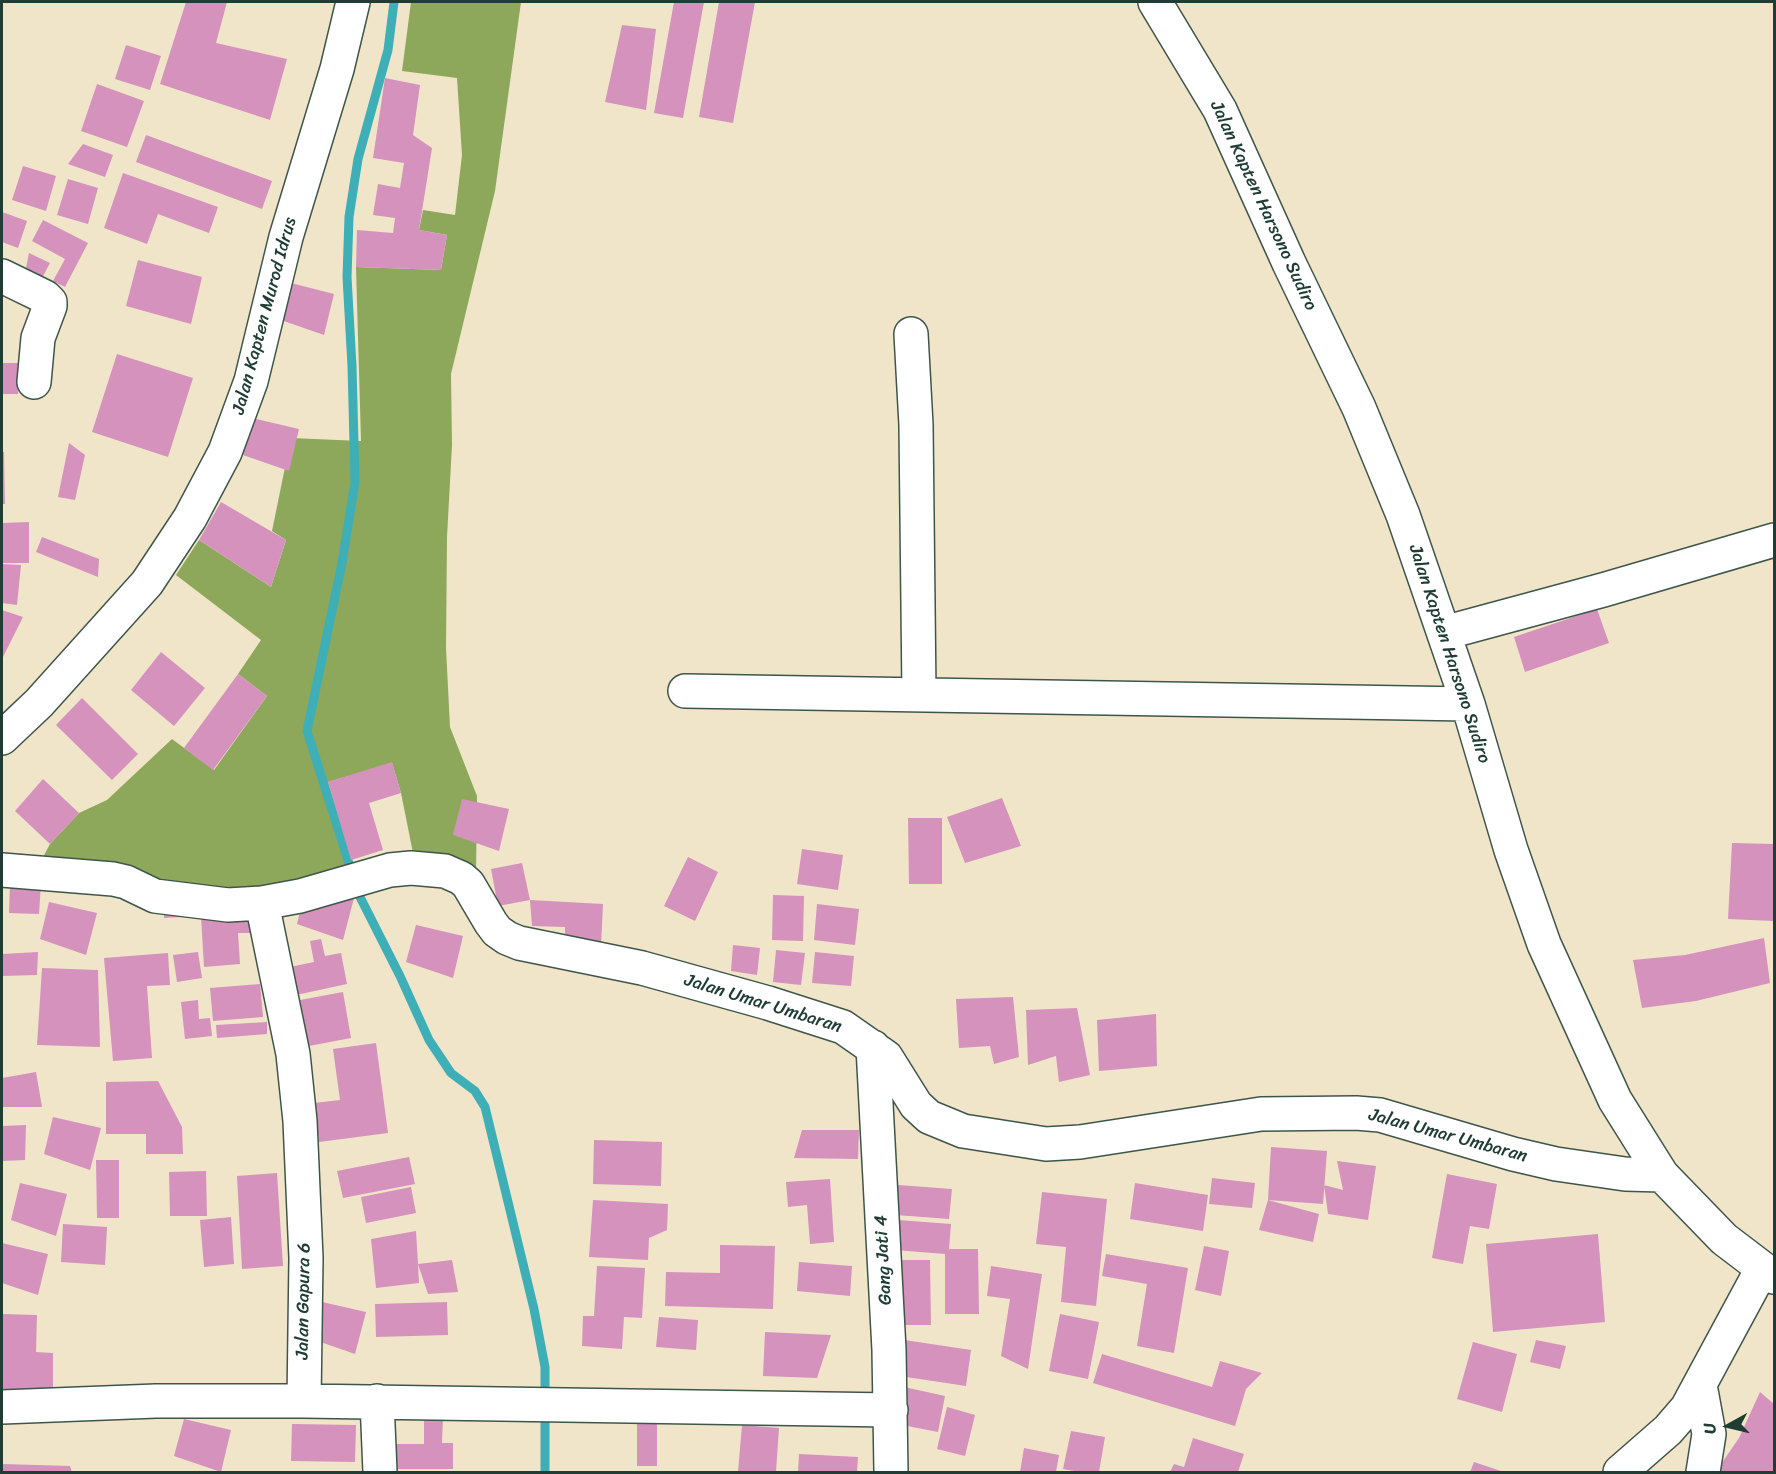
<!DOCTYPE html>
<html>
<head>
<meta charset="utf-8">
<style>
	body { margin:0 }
	#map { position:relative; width:1776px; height:1474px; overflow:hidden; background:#f0e5c9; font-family:Sriracha,sans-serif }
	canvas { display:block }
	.frame { position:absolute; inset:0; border:3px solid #1f3d34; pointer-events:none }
	.north { position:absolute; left:1698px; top:1396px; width:60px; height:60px; -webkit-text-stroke:4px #fff; paint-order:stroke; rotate:262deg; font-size:16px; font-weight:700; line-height:24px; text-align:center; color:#1f3d34 }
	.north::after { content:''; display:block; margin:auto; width:21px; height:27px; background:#1f3d34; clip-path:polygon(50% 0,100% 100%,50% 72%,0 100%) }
</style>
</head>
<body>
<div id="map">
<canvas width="1776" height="1474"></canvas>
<div class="frame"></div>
<div class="north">U</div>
</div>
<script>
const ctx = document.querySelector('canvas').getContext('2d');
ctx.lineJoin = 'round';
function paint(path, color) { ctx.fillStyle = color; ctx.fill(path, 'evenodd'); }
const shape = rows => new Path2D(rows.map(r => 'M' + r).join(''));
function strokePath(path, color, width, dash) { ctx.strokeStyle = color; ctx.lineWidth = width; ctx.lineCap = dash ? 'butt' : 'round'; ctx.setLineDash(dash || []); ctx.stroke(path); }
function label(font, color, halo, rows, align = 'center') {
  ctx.font = font + ' Sriracha,sans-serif'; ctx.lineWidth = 6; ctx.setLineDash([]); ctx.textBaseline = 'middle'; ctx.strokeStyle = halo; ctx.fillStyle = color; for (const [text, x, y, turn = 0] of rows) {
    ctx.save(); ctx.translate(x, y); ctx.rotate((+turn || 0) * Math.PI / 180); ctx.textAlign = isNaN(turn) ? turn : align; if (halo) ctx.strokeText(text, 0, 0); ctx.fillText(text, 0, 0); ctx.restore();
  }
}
const forest = shape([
	[411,2,521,2,495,191,451,374,452,445,447,537,446,648,450,727,477,796,476,877,414,858,401,793,392,763,328,782,354,872,332,880,206,894,40,863,50,844,79,813,107,800,172,739,214,770,267,696,238,674,261,640,176,575,199,540,271,587,286,540,272,531,291,438,361,441,356,267,441,270,447,235,419,230,423,210,455,215,462,155,457,78,402,71]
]);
const stream = shape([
	[394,2,388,50,358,159,349,217,347,277,352,366,355,482,342,563,307,731,359,895,400,976,429,1040,451,1073,475,1091,485,1107,534,1309,545,1367,545,1472]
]);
const building = shape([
	[186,2,227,2,216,43,287,59,270,120,160,84],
	[674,2,704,2,683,118,654,113],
	[719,2,755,2,733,123,699,117],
	[622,25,656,29,646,110,605,102],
	[126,45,161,56,150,90,115,79],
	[385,78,420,85,413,135,432,148,419,230,447,235,441,270,356,267,357,230,393,233,395,218,373,215,378,184,400,188,404,163,373,158],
	[97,84,144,101,127,147,81,131],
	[146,135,272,181,262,209,136,162],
	[83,144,113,155,105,177,68,164],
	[23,166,56,176,46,211,12,200],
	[123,173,218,207,209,233,158,214,147,244,104,228],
	[68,179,98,188,88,224,57,215],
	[2,212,27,221,18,248,2,242],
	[43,220,88,243,65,287,53,281,65,259,32,241],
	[29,253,50,263,41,280,25,273],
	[138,260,202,277,191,324,126,306],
	[287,282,334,294,324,335,278,319],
	[117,354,193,378,168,457,92,432],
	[2,363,18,363,18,394,2,394],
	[252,418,299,429,289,471,243,455],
	[69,443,85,455,75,500,58,497],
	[2,452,4,452,5,504,2,504],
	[221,502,286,540,271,587,199,540],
	[29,522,29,563,2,563,2,523],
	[42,537,99,559,98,577,36,552],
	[2,564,21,565,17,605,2,603],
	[1597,609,1609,643,1525,672,1514,637],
	[2,610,23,617,2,659],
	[161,652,205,688,174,726,131,690],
	[238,674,267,696,213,770,184,748],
	[82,698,138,754,112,780,56,725],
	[392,762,401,793,369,803,383,850,351,860,328,782],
	[43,779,79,813,50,844,15,811],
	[1002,798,1021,846,965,863,947,817],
	[462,799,509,809,499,851,453,835],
	[908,818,942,818,942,884,909,884],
	[1732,843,1774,844,1774,921,1728,919],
	[802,849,843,855,838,890,797,884],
	[688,857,718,872,695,921,664,906],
	[522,863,530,900,603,904,601,946,565,945,565,927,532,926,530,900,498,906,491,869],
	[10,883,41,884,39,914,9,913],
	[306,887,354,898,343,940,297,924],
	[773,895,804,896,803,941,772,940],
	[49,902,97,913,86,955,40,939],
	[817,904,859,909,855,945,814,940],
	[250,908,251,933,238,933,240,964,204,967,201,916,164,918,164,913],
	[416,925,463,936,453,978,406,962],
	[1764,938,1770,983,1696,1001,1642,1008,1633,960,1685,955],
	[321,939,325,956,341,953,347,984,296,995,290,967,314,962,310,941],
	[733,945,760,948,757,975,731,971],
	[776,950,805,953,801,985,773,982],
	[38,952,37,975,2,976,2,954],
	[198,952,202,978,177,982,173,955],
	[815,952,854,956,851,986,812,983],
	[168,953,170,985,147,986,152,1058,113,1061,104,958],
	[42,968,98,970,100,1047,37,1045],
	[260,984,263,1017,213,1021,210,988],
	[343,992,351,1038,309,1046,300,1000],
	[1013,997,1019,1057,994,1064,990,1046,959,1048,956,999],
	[198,1000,199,1019,210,1018,212,1036,185,1039,181,1002],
	[1077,1008,1090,1075,1059,1082,1056,1056,1028,1065,1026,1010],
	[1156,1014,1157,1066,1099,1071,1097,1020],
	[267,1022,267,1034,217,1038,216,1025],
	[376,1043,388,1133,319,1142,314,1103,340,1100,333,1049],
	[36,1072,42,1107,2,1107,2,1078],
	[158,1081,182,1127,183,1154,146,1154,146,1134,106,1134,106,1082],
	[53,1117,101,1128,90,1170,44,1154],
	[26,1125,25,1160,2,1161,2,1126],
	[802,1130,859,1130,858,1159,794,1158],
	[594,1140,662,1142,661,1186,593,1184],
	[1271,1147,1327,1151,1323,1204,1268,1200],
	[409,1157,415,1184,343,1198,337,1171],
	[96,1160,119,1160,119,1218,97,1218],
	[1337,1161,1376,1166,1368,1220,1328,1214,1324,1185,1343,1190],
	[206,1171,207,1216,170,1216,169,1172],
	[277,1173,283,1266,242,1269,237,1176],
	[1447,1174,1497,1184,1489,1229,1470,1226,1463,1264,1432,1258],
	[1212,1178,1255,1183,1252,1208,1209,1204],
	[830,1179,834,1242,810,1244,807,1205,788,1207,786,1182],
	[20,1183,67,1194,56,1236,11,1220],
	[1135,1183,1208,1195,1203,1231,1130,1219],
	[898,1185,952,1189,949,1219,896,1215],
	[411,1187,416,1213,366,1223,361,1197],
	[1042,1192,1107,1199,1096,1306,1061,1302,1066,1247,1036,1244],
	[593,1200,668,1204,667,1230,649,1238,648,1260,589,1257],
	[1268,1200,1319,1214,1313,1242,1259,1230],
	[231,1217,234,1264,204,1267,200,1220],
	[898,1220,951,1224,949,1249,978,1249,979,1314,945,1314,945,1254,895,1250],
	[63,1224,107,1227,105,1265,61,1262],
	[416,1231,418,1264,452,1260,458,1292,428,1294,418,1264,419,1283,376,1288,371,1239],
	[1598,1234,1605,1322,1493,1332,1486,1244],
	[2,1243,48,1254,38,1295,2,1283],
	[720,1245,775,1246,773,1309,665,1306,666,1272,720,1273],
	[1204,1246,1229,1251,1221,1296,1195,1290],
	[1106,1254,1188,1268,1174,1353,1137,1346,1147,1284,1102,1276],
	[898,1260,930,1260,931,1325,898,1325],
	[799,1262,852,1266,850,1296,797,1291],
	[597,1266,645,1268,642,1318,624,1317,622,1349,582,1346,583,1316,594,1316],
	[991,1266,1042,1274,1028,1369,1001,1356,1010,1299,987,1296],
	[318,1301,366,1312,355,1354,309,1338],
	[447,1302,448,1335,376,1337,375,1304],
	[2,1314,37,1315,36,1352,53,1353,53,1390,2,1403],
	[1060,1314,1099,1322,1088,1379,1049,1371],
	[659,1317,698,1320,696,1350,656,1347],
	[765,1332,831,1335,817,1378,763,1376],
	[898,1339,971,1350,966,1386,893,1375],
	[1536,1340,1566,1346,1560,1369,1530,1362],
	[1473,1342,1517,1354,1502,1412,1457,1399],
	[1102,1354,1212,1387,1220,1361,1262,1373,1246,1389,1235,1426,1093,1383],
	[904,1387,945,1396,938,1432,897,1424],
	[1760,1392,1774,1404,1774,1472,1719,1472,1721,1464,1739,1438],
	[947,1407,975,1415,965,1456,937,1449],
	[657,1415,657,1466,637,1466,637,1416],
	[424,1416,443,1416,442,1443,453,1443,453,1469,391,1469,392,1444,424,1444],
	[184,1419,231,1430,221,1472,174,1456],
	[292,1424,356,1425,355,1462,291,1461],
	[742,1425,779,1428,776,1472,738,1472],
	[1071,1431,1105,1437,1099,1472,1080,1472,1063,1469],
	[1193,1438,1244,1454,1238,1472,1170,1472,1174,1464,1184,1467],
	[1024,1448,1059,1455,1056,1472,1020,1472],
	[799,1454,858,1457,857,1472,798,1472],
	[1474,1462,1504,1472,1470,1472],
	[2,1464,70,1466,72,1472,2,1472]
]);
const minor = shape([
	[1155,2,1220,110,1289,263,1359,408,1403,515,1468,704,1511,850,1544,944,1615,1100,1662,1175,1724,1239,1774,1277],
	[2,276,45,297,50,302,50,306,38,338,34,382],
	[911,334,916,425,919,695],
	[1444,633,1603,590,1774,540],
	[685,691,1468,704],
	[2,738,39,703,147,583,190,518,225,452,251,381,286,237,337,69,353,2],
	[2,870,113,879,126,882,155,896,228,905,262,903,300,896,390,870,411,868,445,871,461,878,468,884,491,923,497,931,507,938,519,943,642,968,768,1003,843,1027,886,1057,916,1105,929,1117,963,1131,1046,1144,1080,1142,1261,1114,1356,1113,1380,1115,1513,1154,1556,1164,1625,1174,1662,1175],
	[873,1047,889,1350,891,1472],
	[1700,1385,1709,1434,1703,1472],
	[304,1401,891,1410],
	[377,1401,380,1472],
	[2,1407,156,1401,304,1401,306,1258,300,1121,293,1054,262,903],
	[1620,1472,1668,1430,1687,1408,1762,1269]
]);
const streetNames = [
	["Jalan Kapten Harsono Sudiro",1263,206,65],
	["Jalan Kapten Murod Idrus",265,316,-75],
	["Jalan Kapten Harsono Sudiro",1449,654,72],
	["Jalan Umar Umbaran",763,1004,17],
	["Jalan Umar Umbaran",1448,1136,15],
	["Gang Jati 4",884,1260,-93],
	["Jalan Gapura 6",304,1301,-89]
];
paint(forest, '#8da85a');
strokePath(stream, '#3eafb6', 9);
paint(building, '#d492bd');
strokePath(minor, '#3e564a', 36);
strokePath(minor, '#fff', 33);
label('18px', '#1f3d34', '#fff', streetNames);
</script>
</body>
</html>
